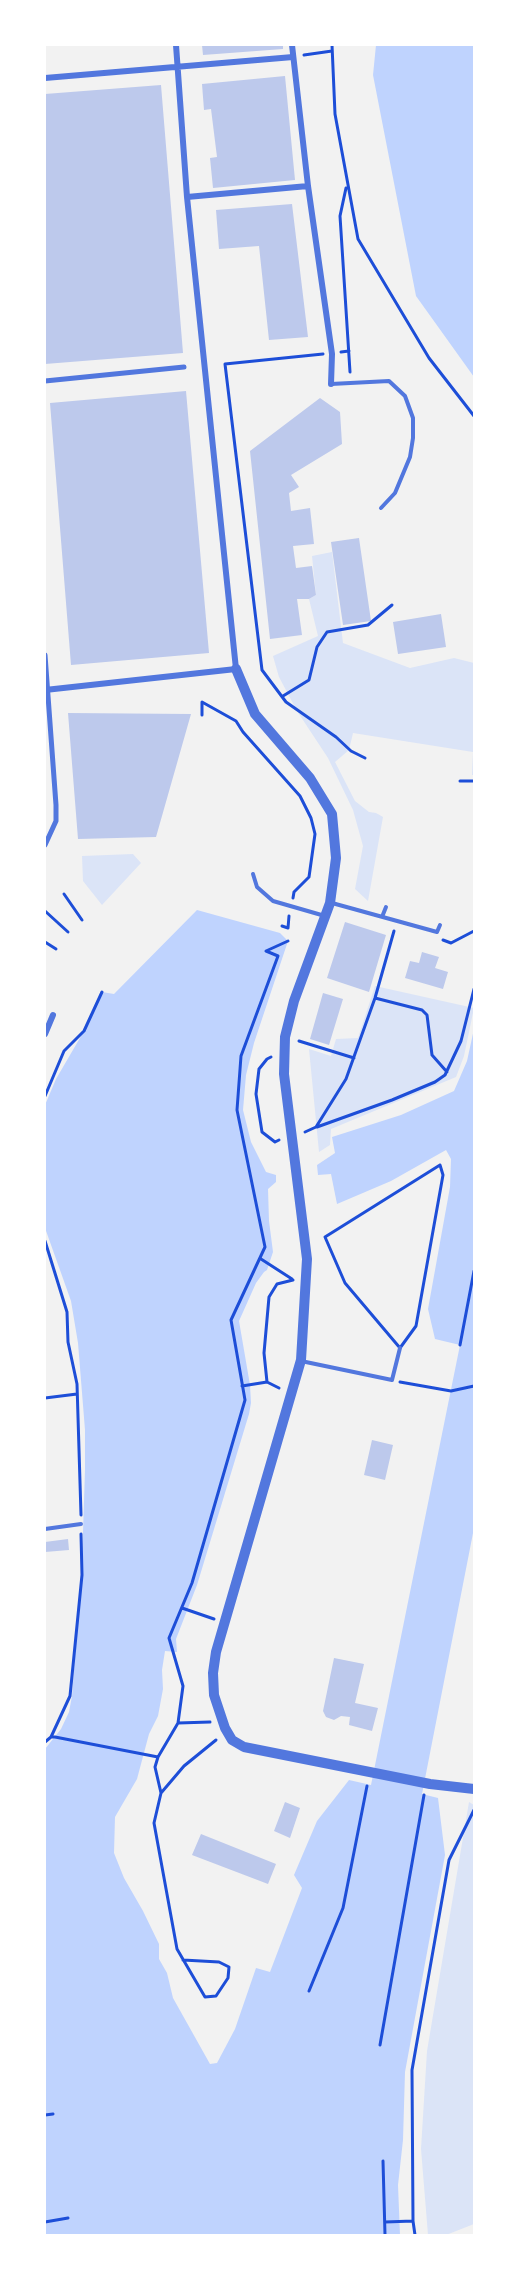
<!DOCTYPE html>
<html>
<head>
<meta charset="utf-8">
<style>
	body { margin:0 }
	#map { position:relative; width:519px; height:2280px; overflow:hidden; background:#f2f2f2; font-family:Roboto,sans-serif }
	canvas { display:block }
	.frame { position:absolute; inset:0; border:46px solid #fff; pointer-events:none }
</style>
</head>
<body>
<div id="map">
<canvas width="519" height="2280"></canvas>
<div class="frame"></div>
</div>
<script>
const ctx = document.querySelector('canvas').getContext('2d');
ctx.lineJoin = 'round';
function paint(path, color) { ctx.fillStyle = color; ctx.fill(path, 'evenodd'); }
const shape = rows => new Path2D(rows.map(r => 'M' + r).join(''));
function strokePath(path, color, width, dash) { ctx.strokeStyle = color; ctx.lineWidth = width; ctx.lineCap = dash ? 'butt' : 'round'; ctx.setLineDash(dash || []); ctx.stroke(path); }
const green = shape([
	[332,552,343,643,410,668,454,658,474,663,474,775,472,775,473,752,353,733,349,750,335,762,355,801,369,812,376,813,383,817,368,901,355,889,363,846,353,810,328,758,297,711,279,677,273,656,318,636,309,599,316,595,312,556],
	[133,854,141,863,102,905,83,881,82,856],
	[375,986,474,1008,464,1056,456,1077,331,1129,330,1145,319,1152,309,1049,331,1056,336,1039,358,1038],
	[469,1802,474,1805,474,2224,446,2235,428,2235,421,2149,427,2051]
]);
const water = shape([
	[376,45,474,45,474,377,416,296,373,75],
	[197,910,280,933,288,941,254,1043,246,1075,243,1110,251,1142,266,1172,276,1175,276,1182,268,1189,269,1221,273,1252,267,1270,264,1272,256,1283,239,1321,250,1385,251,1403,249,1414,197,1585,176,1639,177,1652,165,1651,162,1670,163,1689,158,1716,149,1734,137,1779,115,1817,114,1853,124,1878,143,1911,159,1944,159,1959,167,1973,173,1998,210,2064,217,2063,235,2029,256,1968,270,1972,302,1888,294,1875,317,1821,349,1780,371,1785,460,1345,435,1339,428,1309,450,1187,451,1159,446,1150,391,1181,337,1204,331,1174,318,1175,317,1165,335,1153,332,1137,401,1115,454,1091,467,1061,474,1029,474,1528,422,1794,438,1798,445,1855,405,2072,403,2140,398,2185,400,2235,45,2235,45,1749,61,1729,69,1712,72,1696,82,1564,85,1470,85,1430,78,1343,71,1301,45,1228,45,1105,56,1079,84,1031,102,992,114,994]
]);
const building = shape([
	[202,45,283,45,283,49,203,55],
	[285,76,295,180,213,188,210,158,217,157,211,109,204,110,202,84],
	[161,85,183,353,45,364,45,94],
	[292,204,308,337,269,340,259,246,219,249,216,210],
	[186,391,209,653,71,665,50,403],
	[320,398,340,412,342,444,291,475,299,487,289,493,291,511,310,508,314,544,293,546,296,568,312,566,316,595,309,599,297,599,302,635,270,639,250,451],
	[359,538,371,621,343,625,331,542],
	[441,614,446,647,398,654,393,622],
	[68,713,191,714,156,837,78,839],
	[345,922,386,935,369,992,327,978],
	[422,952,439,957,435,968,448,972,443,989,405,978,410,961,419,963],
	[323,993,343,999,329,1045,310,1039],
	[372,1440,393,1445,385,1480,364,1475],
	[68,1539,69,1550,45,1552,45,1542],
	[334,1658,364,1664,355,1703,378,1708,372,1731,349,1725,350,1717,341,1716,334,1720,326,1717,323,1711],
	[285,1802,300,1808,290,1838,274,1831],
	[201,1834,276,1864,268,1884,192,1855]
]);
const path = shape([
	[332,45,335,114,358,239,429,358,474,416],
	[304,55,332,51],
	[346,188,340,216,350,372],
	[341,352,349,351],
	[323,354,225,364,262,670,286,702,336,737,351,751,365,758],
	[283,696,309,680,317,647,327,632,368,625,392,605],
	[202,715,202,702,236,721,243,732,300,796,311,818,315,834,309,877,294,892,293,898],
	[460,781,474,781],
	[64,894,82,920],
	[45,911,68,932],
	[282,926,288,928,289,916],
	[443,940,451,943,474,931],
	[45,942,56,949],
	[375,998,422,1010,427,1015,432,1055,447,1072],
	[299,1041,354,1058],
	[271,1057,267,1059,259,1069,256,1094,262,1132,275,1142,279,1140],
	[45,1096,64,1051,84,1031,102,992],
	[317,1127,392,1100,435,1082,445,1075,461,1041,474,989],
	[305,1132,316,1127,346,1079,375,998,394,931],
	[440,1165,443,1175,416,1326,400,1348,345,1283,325,1237,440,1165],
	[45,1241,67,1312,68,1342,77,1384,81,1515],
	[261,1259,292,1279],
	[460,1345,474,1271],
	[400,1382,451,1391,474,1386],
	[242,1386,267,1382],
	[279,1388,267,1382,264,1353,269,1297,277,1284,293,1280],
	[45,1398,77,1394],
	[182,1608,214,1619],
	[178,1723,183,1686,169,1638,192,1583,245,1400,231,1320,265,1247,237,1110,241,1056,278,956,266,951,288,941],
	[51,1737,70,1696,82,1575,81,1534],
	[45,1742,51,1737,55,1737,158,1757],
	[161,1793,184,1766,216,1740],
	[183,1960,219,1962,229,1967,228,1978,216,1996,205,1997,177,1949,154,1823,161,1793,155,1767,158,1757,178,1723,210,1722],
	[309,1991,343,1908,367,1786],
	[380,2045,424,1795],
	[45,2115,53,2114],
	[383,2161,385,2235],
	[45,2222,68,2218],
	[385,2222,413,2221],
	[415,2235,413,2221,412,2070,449,1860,474,1810]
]);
const service = shape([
	[331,384,389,381,405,396,413,418,413,438,410,457,395,493,381,508],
	[253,874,257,887,273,901,325,916],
	[332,903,437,932,440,925],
	[382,917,386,907],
	[301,1361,392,1380,400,1348],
	[45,1529,81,1524]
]);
const pedestrian = shape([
	[45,381,184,367],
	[45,655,56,805,56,821,45,845]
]);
const minor = shape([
	[292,45,308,186,332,354,331,384],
	[45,78,293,57],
	[187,197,308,186],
	[45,690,236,669,187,197,176,45],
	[45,1034,53,1015]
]);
const tertiary = shape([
	[236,669,255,714,310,778,332,814,336,858,330,903,294,1001,285,1037,284,1074,307,1259,301,1360,216,1652,213,1673,214,1695,225,1728,232,1740,244,1747,430,1784,474,1789]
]);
paint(green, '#dbe4f7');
paint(water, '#bfd3fe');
paint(building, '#bdc9ec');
strokePath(path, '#1d4ed8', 3);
strokePath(service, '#5277de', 4);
strokePath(pedestrian, '#5277de', 5);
strokePath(minor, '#5277de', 6);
strokePath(tertiary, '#5277de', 10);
</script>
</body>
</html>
